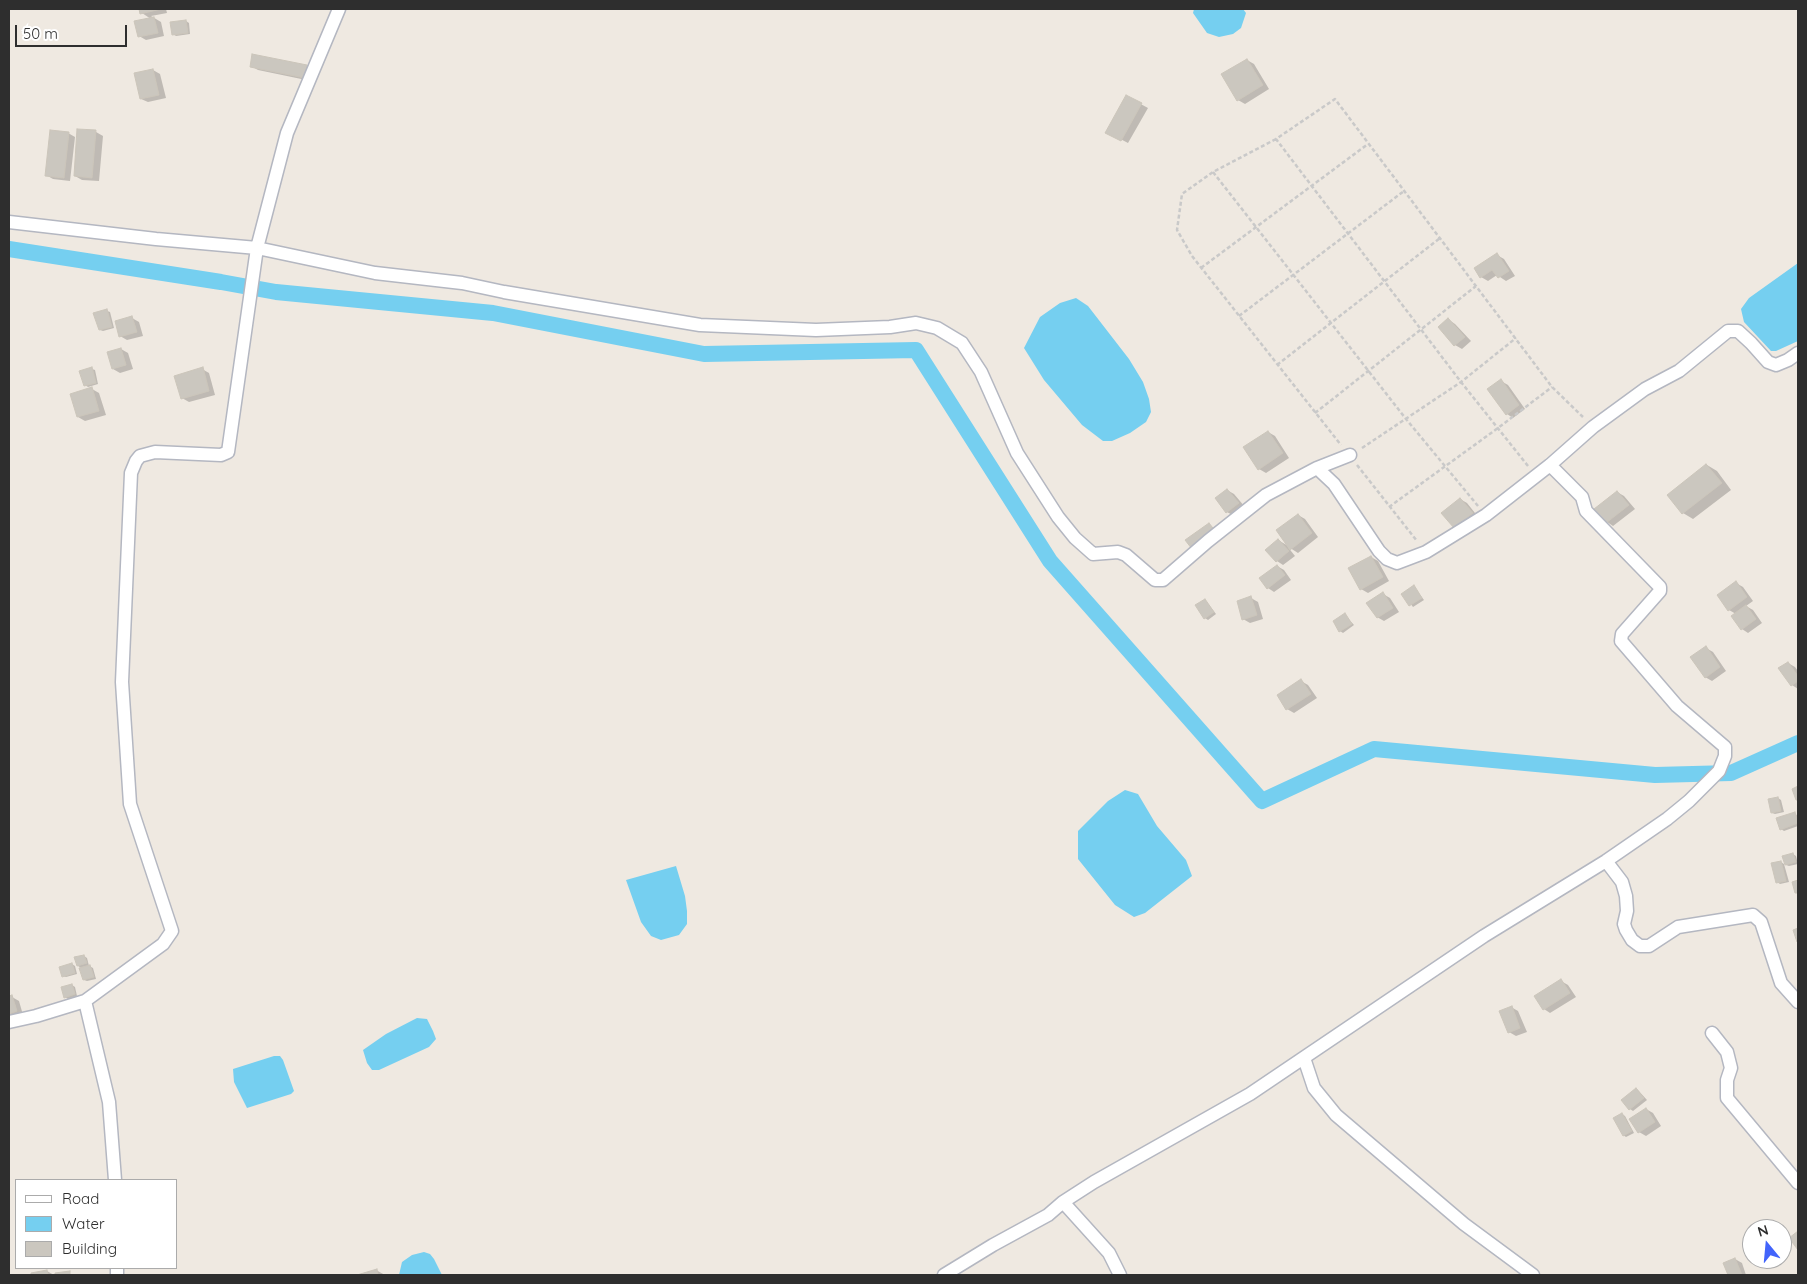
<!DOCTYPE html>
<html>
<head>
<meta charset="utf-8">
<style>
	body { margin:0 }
	#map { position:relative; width:1807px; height:1284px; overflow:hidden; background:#efe9e1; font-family:Quicksand,sans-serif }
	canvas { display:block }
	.frame { position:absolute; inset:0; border:10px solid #2e2e2e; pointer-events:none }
	.legend { position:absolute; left:15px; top:1179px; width:162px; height:90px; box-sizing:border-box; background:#fff; border:1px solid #ababab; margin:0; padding:6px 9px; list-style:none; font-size:15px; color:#2e2e2e }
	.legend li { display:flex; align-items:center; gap:10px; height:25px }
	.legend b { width:25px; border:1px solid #ababab }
	.north { position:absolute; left:1742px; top:1219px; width:50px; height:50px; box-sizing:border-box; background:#fff; border:1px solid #ababab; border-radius:50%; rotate:343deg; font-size:14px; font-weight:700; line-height:20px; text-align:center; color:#2e2e2e }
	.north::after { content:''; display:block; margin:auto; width:18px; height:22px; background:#4264fb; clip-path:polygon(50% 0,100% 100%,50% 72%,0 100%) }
	.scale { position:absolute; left:15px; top:25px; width:112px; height:22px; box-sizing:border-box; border:2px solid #2e2e2e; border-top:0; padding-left:6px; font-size:15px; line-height:18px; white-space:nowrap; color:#2e2e2e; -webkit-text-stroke:4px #fff; paint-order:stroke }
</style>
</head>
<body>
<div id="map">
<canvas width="1807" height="1284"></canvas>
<div class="frame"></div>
<ul class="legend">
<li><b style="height:6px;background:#fff"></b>Road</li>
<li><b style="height:14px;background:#75cff0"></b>Water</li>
<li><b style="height:14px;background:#cbc7bf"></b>Building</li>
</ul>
<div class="north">N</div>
<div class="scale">50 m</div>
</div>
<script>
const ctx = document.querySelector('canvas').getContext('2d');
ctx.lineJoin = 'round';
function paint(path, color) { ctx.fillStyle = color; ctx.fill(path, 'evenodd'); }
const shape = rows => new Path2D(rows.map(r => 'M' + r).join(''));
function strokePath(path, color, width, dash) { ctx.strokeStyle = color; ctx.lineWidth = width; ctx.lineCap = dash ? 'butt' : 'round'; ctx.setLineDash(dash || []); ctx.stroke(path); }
const water = shape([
	[1194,9,1243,9,1246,13,1241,28,1233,34,1219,37,1207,33,1193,13],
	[1798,263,1798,341,1776,351,1771,351,1744,322,1741,309,1749,298],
	[1076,298,1088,306,1129,359,1143,382,1149,399,1151,412,1146,422,1130,433,1112,441,1103,441,1082,425,1044,380,1024,348,1040,317,1060,303],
	[1125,790,1138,794,1157,826,1186,860,1192,876,1145,913,1134,917,1115,905,1078,859,1078,831,1108,801],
	[676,866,685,896,687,911,687,924,679,935,661,940,651,936,641,922,626,880],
	[417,1018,427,1019,433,1031,436,1039,429,1047,379,1070,372,1070,367,1063,363,1050,386,1034],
	[274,1056,280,1056,283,1060,294,1091,291,1094,247,1108,234,1082,233,1069],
	[424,1252,430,1254,434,1259,442,1275,399,1275,402,1262,412,1255]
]);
const shadow = shape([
	[141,9,166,9,167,13,151,16,161,22,164,36,146,40,139,36,151,19,142,13],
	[186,21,189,23,190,34,176,36,173,34],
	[1247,60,1254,64,1269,89,1245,104,1238,100],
	[251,66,307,66,314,70,311,81,258,70],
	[153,70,160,74,166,98,148,102,141,99],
	[1126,96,1148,108,1128,143,1107,132],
	[79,130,96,132,103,136,99,181,82,180,75,176],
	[68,133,75,137,70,181,53,179,46,175],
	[1497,255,1504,259,1515,276,1506,281,1497,275,1488,281,1481,277],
	[107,311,110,312,114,328,103,331,100,330],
	[132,318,139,322,143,336,127,340,120,336],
	[1449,320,1455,324,1471,341,1462,349,1455,345],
	[121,349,128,353,133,369,120,373,113,369],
	[92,369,95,370,98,384,88,387,85,385],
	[202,369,209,373,215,395,189,402,182,398],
	[1501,381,1508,385,1525,409,1513,418,1507,414],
	[92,389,99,393,106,415,85,421,78,417],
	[1268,432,1275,436,1289,458,1266,473,1259,469],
	[1707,465,1717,471,1731,490,1693,519,1683,513],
	[1227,490,1234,494,1245,507,1234,516,1227,512],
	[1617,492,1624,496,1635,509,1613,526,1607,522],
	[1460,499,1467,503,1479,518,1462,531,1443,513],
	[1298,515,1305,519,1318,537,1298,553,1287,546,1295,556,1283,565,1277,561,1278,540,1290,547],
	[1371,557,1378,561,1389,581,1368,593,1361,589],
	[1277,566,1284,570,1291,580,1274,592,1268,588],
	[1736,583,1743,587,1753,601,1746,606,1753,610,1762,623,1748,633,1742,629,1736,614,1729,610],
	[1414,587,1424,600,1413,607,1403,594],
	[1383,594,1390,598,1399,612,1384,621,1377,617],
	[1251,598,1258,602,1263,619,1250,623,1243,619],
	[1205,600,1216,614,1208,620,1205,618],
	[1345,615,1354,625,1343,633,1340,631],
	[1706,648,1713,652,1726,671,1712,681,1705,677],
	[1788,663,1795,667,1798,671,1798,689,1792,685,1780,668],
	[1301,681,1308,685,1317,698,1294,713,1287,709,1278,696],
	[1778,798,1781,800,1784,812,1775,814,1772,813],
	[1795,813,1798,817,1798,828,1798,826,1784,831,1781,829],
	[1793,854,1796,856,1798,864,1789,866,1786,865],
	[1781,862,1784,864,1789,882,1780,884,1777,882],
	[84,956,87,958,89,966,93,968,96,979,87,981,84,980,83,969,78,966],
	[72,964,75,966,77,974,66,977,63,976],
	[1561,981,1568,985,1576,997,1550,1013,1544,1009],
	[72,985,75,987,77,996,68,999,65,997],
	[12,997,19,1001,23,1015,9,1019,9,998],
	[1511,1007,1518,1011,1527,1032,1516,1036,1509,1032],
	[1637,1089,1647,1100,1633,1111,1630,1109],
	[1646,1109,1653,1113,1661,1126,1646,1136,1639,1132],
	[1622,1114,1625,1116,1634,1133,1626,1137,1623,1135],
	[1735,1259,1742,1263,1746,1275,1729,1275,1725,1263],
	[376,1270,385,1275,361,1275],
	[47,1271,54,1275,33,1275,32,1274]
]);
const canal = shape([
	[9,249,221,282,276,292,493,313,704,354,916,350,1050,561,1262,801,1374,749,1655,775,1731,773,1798,743]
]);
const building = shape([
	[139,9,161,9,140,14,139,9],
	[154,17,158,33,138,37,134,21,154,17],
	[186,20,188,33,172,35,170,22,186,20],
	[252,54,307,65,305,78,250,67,252,54],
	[1247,59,1263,85,1237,101,1221,74,1247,59],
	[153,69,159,95,140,99,134,73,153,69],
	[1126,95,1142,103,1121,141,1105,133,1126,95],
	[77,129,96,130,92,178,74,176,77,129],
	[50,130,69,132,64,178,45,176,50,130],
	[1497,253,1509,271,1498,278,1492,270,1480,278,1474,268,1497,253],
	[107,309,112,327,99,330,93,313,107,309],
	[132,316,137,332,119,337,115,321,132,316],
	[1448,318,1465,337,1454,346,1438,327,1448,318],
	[121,348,126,365,112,369,107,352,121,348],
	[92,367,96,383,84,386,79,371,92,367],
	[203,367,209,391,181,399,174,376,203,367],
	[1501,379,1519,405,1506,415,1487,389,1501,379],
	[92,387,99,411,77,417,70,394,92,387],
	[1268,431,1283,453,1258,470,1243,447,1268,431],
	[1706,464,1722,483,1682,514,1667,495,1706,464],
	[1227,489,1239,503,1226,513,1215,498,1227,489],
	[1617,491,1629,505,1606,523,1594,509,1617,491],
	[1460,498,1473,513,1454,528,1441,513,1460,498],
	[1298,514,1312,533,1290,550,1276,530,1298,514],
	[1209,523,1216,532,1192,549,1185,540,1209,523],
	[1278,539,1289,551,1276,562,1265,550,1278,539],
	[1371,556,1383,577,1360,590,1348,568,1371,556],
	[1277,565,1285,575,1267,589,1259,578,1277,565],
	[1736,581,1747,597,1728,611,1717,595,1736,581],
	[1414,585,1422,598,1409,606,1401,594,1414,585],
	[1383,592,1393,608,1377,618,1366,603,1383,592],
	[1251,596,1257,615,1242,620,1237,601,1251,596],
	[1205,599,1214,612,1204,619,1195,605,1205,599],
	[1746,605,1756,619,1741,630,1731,616,1746,605],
	[1345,613,1352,624,1339,632,1333,621,1345,613],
	[1706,646,1720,667,1705,678,1690,657,1706,646],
	[1788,662,1798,676,1798,681,1791,686,1778,668,1788,662],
	[1301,679,1311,694,1286,710,1277,695,1301,679],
	[1798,786,1798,800,1796,800,1792,789,1798,786],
	[1778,797,1781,811,1771,813,1768,799,1778,797],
	[1795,812,1798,823,1780,830,1776,818,1795,812],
	[1793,853,1796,862,1785,865,1782,856,1793,853],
	[1781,861,1786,881,1776,883,1771,863,1781,861],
	[1798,880,1798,893,1795,893,1792,882,1798,880],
	[1798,928,1798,942,1797,942,1793,930,1798,928],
	[84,955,87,963,77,966,74,957,84,955],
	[72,963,75,973,62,977,59,967,72,963],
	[90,965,94,977,83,980,79,968,90,965],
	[1561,979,1570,993,1543,1010,1534,996,1561,979],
	[72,984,75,994,64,998,61,987,72,984],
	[12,995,17,1011,9,1014,9,996,12,995],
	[1512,1006,1520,1028,1508,1033,1499,1011,1512,1006],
	[1636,1088,1644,1098,1629,1110,1621,1100,1636,1088],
	[1646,1108,1655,1122,1638,1133,1629,1119,1646,1108],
	[1622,1113,1632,1131,1623,1136,1613,1118,1622,1113],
	[1798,1231,1798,1250,1789,1238,1798,1231],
	[1735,1258,1742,1275,1728,1275,1723,1263,1735,1258],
	[377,1269,378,1275,357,1275,377,1269],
	[47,1270,48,1275,31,1275,31,1273,47,1270],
	[70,1271,70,1275,55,1275,55,1273,70,1271]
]);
const path = shape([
	[1276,139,1213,172,1182,194,1177,230,1192,256,1341,445],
	[1213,172,1406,419,1478,506],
	[1201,268,1368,144],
	[1239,316,1404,191],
	[1277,365,1440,238],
	[1315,413,1476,286],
	[1362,448,1461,382,1516,338],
	[1357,465,1417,541],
	[1528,466,1461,382,1276,139,1335,99,1552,387,1583,417],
	[1389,507,1498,428,1552,387]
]);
const street = shape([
	[9,222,156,239,257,248,375,273,462,283,504,292,700,325,816,330,890,327,916,323,937,328,962,343,981,372,1017,453,1058,517,1075,538,1093,554,1118,552,1126,555,1155,580,1163,580,1208,541,1266,495,1317,468,1350,455],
	[1317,468,1334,484,1379,551,1387,559,1397,563,1426,552,1486,515,1550,465,1593,427,1645,389,1679,371,1728,331,1738,331,1751,343,1768,362,1776,365,1788,360,1798,353],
	[1606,861,1622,882,1626,896,1627,911,1624,924,1626,930,1632,940,1640,946,1649,946,1678,927,1753,915,1761,922,1781,983,1798,1002],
	[85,1001,109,1102,115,1180],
	[9,1022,36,1016,85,1001,163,944,172,931,130,804,122,682,131,473,136,461,140,456,155,452,221,455,228,452,257,248,287,133,339,9],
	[1712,1033,1727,1052,1731,1068,1727,1080,1727,1098,1798,1183],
	[1304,1058,1314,1088,1336,1115,1464,1224,1533,1275],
	[1063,1202,1109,1253,1120,1275],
	[117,1275,117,1268],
	[944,1275,993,1245,1048,1215,1063,1202,1094,1182,1250,1094,1484,936,1606,861,1667,819,1689,801,1719,771,1725,756,1725,747,1677,706,1621,641,1622,634,1660,591,1660,587,1586,511,1582,497,1550,465]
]);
paint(water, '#75cff0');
paint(shadow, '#0003');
strokePath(canal, '#75cff0', 16);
paint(building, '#cbc7bf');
strokePath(building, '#cbc5ba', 1);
strokePath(street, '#b4b7c1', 15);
strokePath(path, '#c9c9c9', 2.5, [4, 2.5]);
strokePath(street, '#fff', 12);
</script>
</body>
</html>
